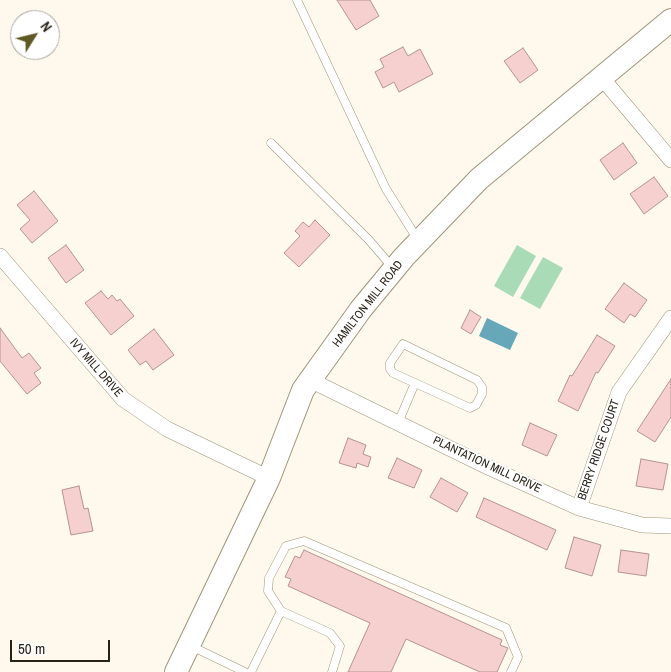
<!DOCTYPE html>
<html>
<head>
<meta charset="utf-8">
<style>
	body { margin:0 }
	#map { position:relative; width:671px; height:672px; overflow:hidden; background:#fef8ed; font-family:"Archivo Narrow",sans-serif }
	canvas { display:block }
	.north { position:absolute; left:10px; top:10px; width:50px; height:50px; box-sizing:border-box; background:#fff; border:1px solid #a9a7a3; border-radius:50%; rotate:54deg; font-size:14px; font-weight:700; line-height:20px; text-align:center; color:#282318 }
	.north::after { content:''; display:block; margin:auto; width:18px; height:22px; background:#605824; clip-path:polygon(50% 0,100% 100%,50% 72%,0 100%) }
	.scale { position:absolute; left:10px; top:640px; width:100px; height:22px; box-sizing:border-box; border:2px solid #282318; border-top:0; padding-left:6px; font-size:15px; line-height:18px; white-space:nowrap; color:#282318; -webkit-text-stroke:4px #fff; paint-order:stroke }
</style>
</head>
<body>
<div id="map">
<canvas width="671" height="672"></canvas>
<div class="north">N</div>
<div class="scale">50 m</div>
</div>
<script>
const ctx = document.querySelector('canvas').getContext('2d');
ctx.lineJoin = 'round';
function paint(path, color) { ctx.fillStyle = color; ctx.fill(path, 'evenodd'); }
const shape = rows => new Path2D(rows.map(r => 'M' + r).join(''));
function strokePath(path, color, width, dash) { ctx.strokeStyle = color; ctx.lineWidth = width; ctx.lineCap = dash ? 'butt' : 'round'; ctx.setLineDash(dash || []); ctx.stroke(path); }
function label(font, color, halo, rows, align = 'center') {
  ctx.font = font + ' "Archivo Narrow",sans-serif'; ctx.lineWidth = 4; ctx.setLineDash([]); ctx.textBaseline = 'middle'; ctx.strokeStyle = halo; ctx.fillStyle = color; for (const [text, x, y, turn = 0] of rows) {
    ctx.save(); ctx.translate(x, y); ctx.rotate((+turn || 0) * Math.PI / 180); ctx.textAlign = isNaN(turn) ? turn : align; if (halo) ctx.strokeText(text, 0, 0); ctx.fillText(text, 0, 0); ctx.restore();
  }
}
const green = shape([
	[517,245,536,256,513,297,494,286],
	[543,257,563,268,540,309,520,298]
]);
const water = shape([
	[487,318,518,333,510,350,479,336]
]);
const building = shape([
	[337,0,370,0,379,16,356,30,337,0],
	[403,47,408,56,420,49,433,74,399,92,394,82,383,88,375,72,384,67,380,59,403,47],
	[523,48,538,70,520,83,504,61,523,48],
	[623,143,637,163,614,180,600,160,623,143],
	[654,177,668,196,644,214,630,194,654,177],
	[34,191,58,221,32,243,20,229,30,220,17,205,34,191],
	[315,220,330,235,299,267,284,253,300,236,295,231,303,222,309,227,315,220],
	[66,245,84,270,66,283,48,258,66,245],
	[624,283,647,300,635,317,630,314,624,323,605,309,624,283],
	[101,291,108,299,112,295,117,301,120,299,134,316,111,335,85,303,101,291],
	[470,310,481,317,471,334,461,328,470,310],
	[0,328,22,358,29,353,41,368,34,373,41,383,27,394,0,361,0,328],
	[154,329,174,355,153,370,146,361,140,365,128,350,154,329],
	[597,335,615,346,598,373,596,372,578,411,558,401,570,375,572,376,597,335],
	[671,379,671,417,655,442,637,431,671,379],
	[530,423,557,435,547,456,522,445,530,423],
	[348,438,366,445,363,454,371,457,368,467,357,463,356,468,339,463,348,438],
	[397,458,422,470,414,488,388,478,397,458],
	[641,459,668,464,663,490,636,486,641,459],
	[441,478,468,493,457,512,430,497,441,478],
	[79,486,84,509,88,508,93,531,71,535,62,490,79,486],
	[484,498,556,530,547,550,476,517,484,498],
	[574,537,601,545,592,576,565,568,574,537],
	[304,550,502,640,500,645,508,648,497,672,480,672,406,639,391,672,348,672,370,623,288,586,291,579,285,577,295,556,300,558,304,550],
	[621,550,649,554,646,576,618,572,621,550]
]);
const service = shape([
	[297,0,386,189,418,240],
	[271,143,368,239,393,268],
	[398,423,415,383,393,373,390,369,390,363,403,344,477,380,482,387,482,394,476,405,470,408,415,383],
	[281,611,330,633,340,646,332,672],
	[191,646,245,672],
	[251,672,281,611,268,591,269,578,286,546,304,541,506,628,518,657,511,672]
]);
const minor = shape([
	[602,78,671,160],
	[0,256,123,399,167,429,269,478],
	[310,380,490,468,579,508,642,525,671,526],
	[579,508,619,392,671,318]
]);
const secondary = shape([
	[176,672,269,478,303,390,361,309,404,257,479,179,671,20]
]);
const streetNames = [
	["HAMILTON MILL ROAD",368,304,-52],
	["IVY MILL DRIVE",96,368,49],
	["BERRY RIDGE COURT",599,450,-71],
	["PLANTATION MILL DRIVE",487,465,25]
];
paint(green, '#aadbb7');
paint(water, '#66a7ba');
paint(building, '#f5d0ce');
strokePath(building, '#b59391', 1);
strokePath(service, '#a19478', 9);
strokePath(minor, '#a19478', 16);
strokePath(secondary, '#a19478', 24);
strokePath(service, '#fff', 8);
strokePath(minor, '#fff', 15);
strokePath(secondary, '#fff', 22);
label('12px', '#282318', '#fff', streetNames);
</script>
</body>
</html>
